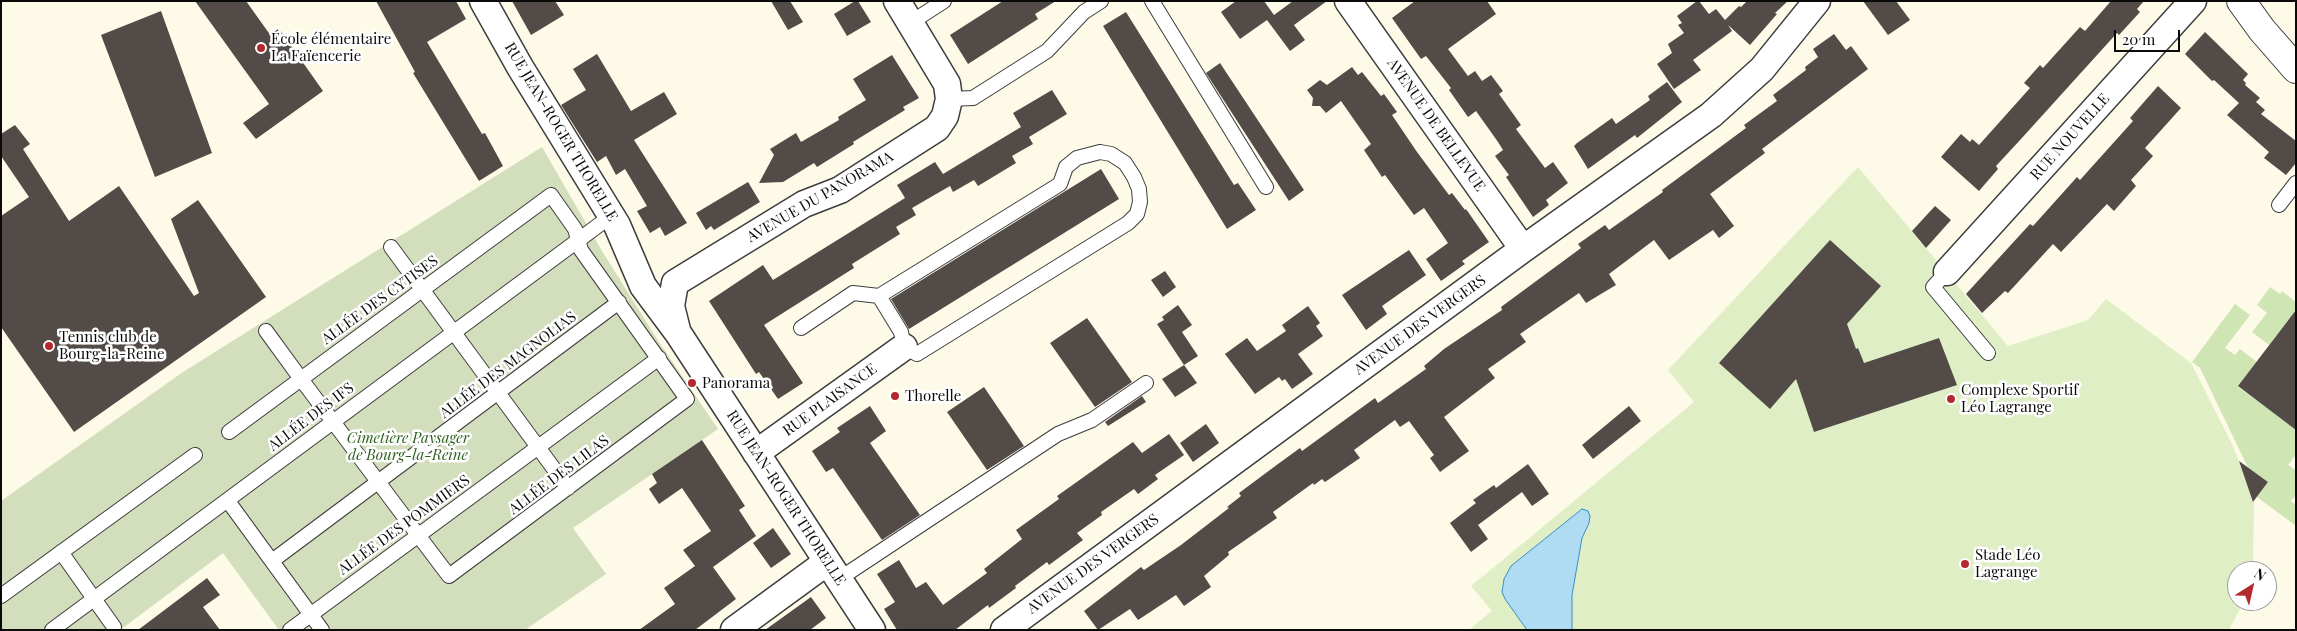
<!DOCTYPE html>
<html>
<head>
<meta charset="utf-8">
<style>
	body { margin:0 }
	#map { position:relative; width:2297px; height:631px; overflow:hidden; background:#fefae8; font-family:"Playfair Display",serif }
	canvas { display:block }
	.frame { position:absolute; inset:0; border:2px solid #0a0a0a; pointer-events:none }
	.north { position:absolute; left:2227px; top:561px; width:50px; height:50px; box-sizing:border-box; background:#fff; border:1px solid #9d9d9d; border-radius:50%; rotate:35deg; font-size:14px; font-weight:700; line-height:20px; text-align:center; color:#0a0a0a }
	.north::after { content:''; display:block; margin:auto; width:18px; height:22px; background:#b42830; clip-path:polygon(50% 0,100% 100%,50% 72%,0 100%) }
	.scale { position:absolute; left:2114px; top:30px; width:66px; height:22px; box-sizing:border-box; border:2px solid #0a0a0a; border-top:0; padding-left:6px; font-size:15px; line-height:18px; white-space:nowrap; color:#0a0a0a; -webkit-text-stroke:4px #fff; paint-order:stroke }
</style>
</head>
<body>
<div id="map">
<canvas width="2297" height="631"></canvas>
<div class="frame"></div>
<div class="north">N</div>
<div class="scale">20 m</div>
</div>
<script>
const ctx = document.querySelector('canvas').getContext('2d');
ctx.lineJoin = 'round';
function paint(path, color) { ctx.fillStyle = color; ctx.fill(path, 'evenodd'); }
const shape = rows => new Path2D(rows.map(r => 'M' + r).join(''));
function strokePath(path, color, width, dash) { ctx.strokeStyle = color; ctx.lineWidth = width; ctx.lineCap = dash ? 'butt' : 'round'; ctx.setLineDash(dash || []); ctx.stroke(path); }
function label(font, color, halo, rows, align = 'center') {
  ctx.font = font + ' "Playfair Display",serif'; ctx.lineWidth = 5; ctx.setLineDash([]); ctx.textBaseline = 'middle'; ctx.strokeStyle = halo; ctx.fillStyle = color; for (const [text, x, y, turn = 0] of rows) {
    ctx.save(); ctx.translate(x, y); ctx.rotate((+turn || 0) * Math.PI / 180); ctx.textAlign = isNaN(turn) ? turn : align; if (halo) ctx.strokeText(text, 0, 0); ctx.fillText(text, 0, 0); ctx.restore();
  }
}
const green = shape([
	[2270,287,2280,294,2282,291,2296,302,2296,326,2288,320,2269,345,2252,332,2267,313,2257,305],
	[2235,304,2250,315,2225,348,2235,355,2240,349,2257,362,2238,387,2296,428,2296,455,2288,465,2296,470,2296,495,2291,501,2296,505,2296,526,2257,497,2268,482,2253,471,2251,474,2200,368,2192,362]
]);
const cemetery = shape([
	[542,147,602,251,659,342,718,429,573,528,606,574,525,630,279,630,223,553,120,630,1,630,1,501,183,372]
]);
const pitch = shape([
	[1858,167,2008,346,2088,320,2106,299,2191,363,2233,446,2254,502,2253,569,2253,571,2237,571,2237,601,2244,601,2229,630,1469,630,1492,611,1471,586,1694,402,1668,370]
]);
const water = shape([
	[1582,509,1588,511,1590,516,1589,523,1582,538,1572,595,1572,630,1527,630,1505,599,1502,592,1504,579,1511,566,1582,509]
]);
const building = shape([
	[195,1,246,1,271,36,280,30,323,91,256,139,243,123,269,104],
	[376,1,456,1,466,19,427,42,482,134,485,133,503,166,479,181,413,73,415,72],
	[512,1,555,1,564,15,531,35],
	[771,1,790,1,803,22,788,30],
	[855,1,858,1,871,22,847,36,834,14],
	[1003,1,1056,1,1035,14,1038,19,968,64,950,35],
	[1236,1,1264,1,1274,15,1293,1,1327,1,1294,25,1305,40,1290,51,1267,20,1240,39,1221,12],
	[1415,1,1487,1,1496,14,1448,49,1468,76,1475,71,1482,81,1491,75,1503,91,1499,94,1521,125,1516,129,1545,168,1553,162,1568,183,1546,200,1549,205,1533,217,1506,177,1509,175,1495,156,1503,150,1498,142,1476,111,1468,117,1449,90,1451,88,1426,56,1421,59,1392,18],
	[1697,1,1699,1,1709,14,1716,9,1725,20,1739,6,1741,7,1747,1,1788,1,1775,13,1777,14,1750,45,1728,25,1732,31,1693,60,1701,70,1674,89,1657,64,1672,53,1668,44,1684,33,1678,25,1682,23,1677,16],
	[1863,1,1896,1,1910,20,1888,35],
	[2111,1,2144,1,2137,9,2140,12,2119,35,2117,33,2021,139,1996,166,1998,169,1979,191,1941,157,1961,134,1970,142,1972,139,1979,145,2030,88,2024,83,2040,65,2043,68,2080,27,2085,31],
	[161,11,212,153,155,177,101,35],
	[1126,12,1234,185,1238,183,1256,210,1227,229,1103,26],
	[2205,32,2248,74,2243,80,2246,83,2245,85,2260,98,2256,102,2265,110,2261,114,2296,141,2296,163,2286,175,2264,158,2269,152,2227,115,2239,103,2214,80,2212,81,2185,54],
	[1834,34,1846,50,1851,46,1868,69,1762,149,1765,153,1710,194,1734,226,1719,238,1713,230,1669,260,1654,240,1609,274,1616,285,1586,303,1579,293,1520,334,1526,342,1488,369,1495,378,1444,417,1469,451,1440,472,1430,458,1434,455,1409,421,1400,427,1395,420,1354,450,1360,458,1325,482,1322,479,1314,485,1313,483,1273,512,1277,518,1228,552,1229,555,1204,576,1211,587,1184,606,1176,595,1138,620,1130,609,1098,630,1084,611,1141,567,1144,570,1181,545,1229,508,1227,507,1241,496,1239,493,1278,464,1300,448,1302,451,1375,398,1378,403,1426,369,1424,366,1444,349,1502,310,1501,307,1581,248,1578,244,1605,225,1609,230,1663,192,1662,190,1746,128,1744,125,1777,101,1773,95,1806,70,1805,67,1818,57,1813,49],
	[597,54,631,111,664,92,677,114,634,140,687,223,665,236,660,227,650,233,637,211,647,206,625,169,616,175,606,156,597,162,561,105,586,90,573,69],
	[892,55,919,98,903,107,905,110,853,142,854,144,817,167,814,163,783,182,759,183,774,155,770,149,796,133,801,142,839,120,838,117,866,100,853,79],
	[1220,63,1304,190,1289,201,1206,73],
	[1352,67,1358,75,1362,72,1381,96,1384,94,1397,112,1392,115,1417,152,1449,195,1452,193,1465,210,1466,209,1489,242,1462,261,1465,264,1441,281,1426,259,1448,243,1424,208,1414,215,1385,175,1382,177,1364,150,1371,144,1341,101,1326,113,1320,106,1312,106,1313,98,1307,90,1320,80,1327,85],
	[1667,82,1682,102,1637,138,1635,135,1588,169,1574,146,1577,143,1612,118,1616,124,1650,100,1648,96],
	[2158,86,2181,108,2145,148,2153,156,2131,180,2136,186,2114,211,2107,204,2061,252,2053,244,2008,293,2005,291,1982,313,1966,294,2030,224,2033,226,2077,177,2080,180,2133,121,2130,118],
	[1052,90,1067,114,1029,137,1033,144,1012,156,1016,163,978,186,974,180,953,192,950,186,912,208,916,215,896,227,900,234,852,264,854,268,764,325,803,383,778,399,759,372,756,374,709,301,763,265,773,280,905,198,897,185,935,162,943,174,1021,127,1013,113],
	[15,125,30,144,23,149,69,221,119,186,194,296,199,293,171,219,198,200,266,297,74,432,1,327,1,216,29,197,1,156,1,134],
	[1101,169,1119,199,909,329,891,299],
	[748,182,760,202,714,230,711,226,706,230,696,213],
	[1935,206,1951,220,1926,248,1912,231],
	[1830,240,1881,286,1847,324,1856,349,1858,348,1864,363,1939,338,1957,385,1814,432,1796,379,1770,409,1719,363],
	[1409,250,1426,275,1382,306,1387,314,1366,330,1342,295],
	[1165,271,1176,287,1163,297,1151,280],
	[1178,305,1192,325,1182,332,1198,356,1184,365,1197,383,1175,397,1162,379,1184,365,1157,324,1164,320,1162,317],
	[1308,306,1320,323,1316,326,1323,336,1298,354,1313,374,1292,389,1285,379,1282,381,1279,377,1255,394,1225,354,1247,338,1257,351,1286,331,1282,325],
	[2296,310,2296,430,2238,386],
	[1087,318,1132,382,1095,407,1050,343],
	[984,387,1024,446,987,470,947,412],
	[1142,396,1146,402,1108,426,1105,422],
	[870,406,886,431,870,443,920,515,882,540,833,468,826,472,812,451,840,432,837,428],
	[1629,406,1641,421,1593,459,1582,445],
	[1206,424,1219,443,1193,462,1180,443],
	[1169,434,1184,455,1155,475,1158,479,1138,494,1134,489,1101,512,1102,515,1077,533,1083,540,1049,565,1047,562,1015,586,1016,588,989,608,988,605,955,630,897,630,884,609,895,602,877,574,899,560,916,588,926,582,943,605,987,573,984,569,1022,539,1016,530,1059,499,1057,496,1133,442,1142,453],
	[702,440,745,506,739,510,756,536,713,567,736,599,695,630,639,630,675,604,664,588,695,566,683,550,711,531,682,488,659,504,649,489,657,483,652,474],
	[2239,461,2268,482,2253,502],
	[1528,464,1549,494,1532,506,1522,492,1478,525,1488,539,1471,552,1450,523,1476,503,1473,500,1494,485,1496,488],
	[773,528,791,554,771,568,753,543],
	[207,578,220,595,203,607,220,630,138,630],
	[811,597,826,618,810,630,765,630]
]);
const service = shape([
	[1152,1,1266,187],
	[910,23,944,1],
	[949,99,973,98,1047,51,1084,12,1101,1],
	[1100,152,1111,154,1125,163,1134,177,1139,189,1140,202,1137,214,1128,223,917,354,904,347,901,332,879,296,1060,184,1066,167,1077,158,1100,152],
	[2279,205,2296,183],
	[391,247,568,488],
	[1947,272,1933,287,1988,353],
	[801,328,853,293,879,296],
	[229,432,301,379,551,195,575,229,581,250,687,399,449,576,418,535,301,379,266,331],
	[228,501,322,630],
	[61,552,114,627],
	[272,561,619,302],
	[839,579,1058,434,1092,420,1146,383],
	[1,596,195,455],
	[52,630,611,216],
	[290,630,659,358]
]);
const minor = shape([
	[483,1,520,67,617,225,643,286,678,333,872,630],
	[1348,1,1523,249],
	[1947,272,2193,1],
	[677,330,671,306,675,283,804,204,840,190,937,128,945,116,949,99,947,84,897,1],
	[756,453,904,347],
	[734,630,827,562],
	[1004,630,1523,249,1711,115,1762,69,1817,1]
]);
const tertiary = shape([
	[2241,1,2262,30,2296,69]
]);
const markers = [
	[261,48,5,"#b42830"],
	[49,346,5,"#b42830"],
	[692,383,5,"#b42830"],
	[895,396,5,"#b42830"],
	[1951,399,5,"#b42830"],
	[1965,564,5,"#b42830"]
];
const poiNames = [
	["École élémentaire",271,39],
	["La Faïencerie",271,56],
	["Tennis club de",59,337],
	["Bourg-la-Reine",59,354],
	["Panorama",702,383],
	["Complexe Sportif",1961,390],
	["Léo Lagrange",1961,407],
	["Thorelle",905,396],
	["Stade Léo",1975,555],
	["Lagrange",1975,572]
];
const streetNames = [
	["AVENUE DE BELLEVUE",1436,125,55],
	["RUE JEAN-ROGER THORELLE",561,132,59],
	["RUE NOUVELLE",2070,137,-48],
	["AVENUE DU PANORAMA",820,197,-30],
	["ALLÉE DES CYTISES",380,300,-36],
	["AVENUE DES VERGERS",1420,325,-36],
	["ALLÉE DES MAGNOLIAS",508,365,-37],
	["RUE PLAISANCE",830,400,-36],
	["ALLÉE DES IFS",311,417,-37],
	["ALLÉE DES LILAS",559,475,-37],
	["RUE JEAN-ROGER THORELLE",786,498,57],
	["ALLÉE DES POMMIERS",404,525,-36],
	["AVENUE DES VERGERS",1093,564,-36]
];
const parkNames = [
	["Cimetière Paysager",408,438],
	["de Bourg-la-Reine",408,455]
];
paint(green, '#cfe6b4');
paint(cemetery, '#d3debc');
paint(pitch, '#e0eec6');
paint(water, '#afdbf3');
strokePath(water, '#3990c8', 1);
paint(building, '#524b47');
strokePath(service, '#3d3d3d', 16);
strokePath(minor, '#3d3d3d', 29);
strokePath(tertiary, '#3d3d3d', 30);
strokePath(service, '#fff', 14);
strokePath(minor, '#fff', 26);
strokePath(tertiary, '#fff', 28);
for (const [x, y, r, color] of markers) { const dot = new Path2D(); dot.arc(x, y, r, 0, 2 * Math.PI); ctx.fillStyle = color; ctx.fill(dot); strokePath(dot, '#fff', 2); }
label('15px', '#0a0a0a', '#fff', poiNames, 'left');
label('15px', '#0a0a0a', '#fff', streetNames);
label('italic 15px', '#2c5e1e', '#fff', parkNames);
</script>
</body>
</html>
